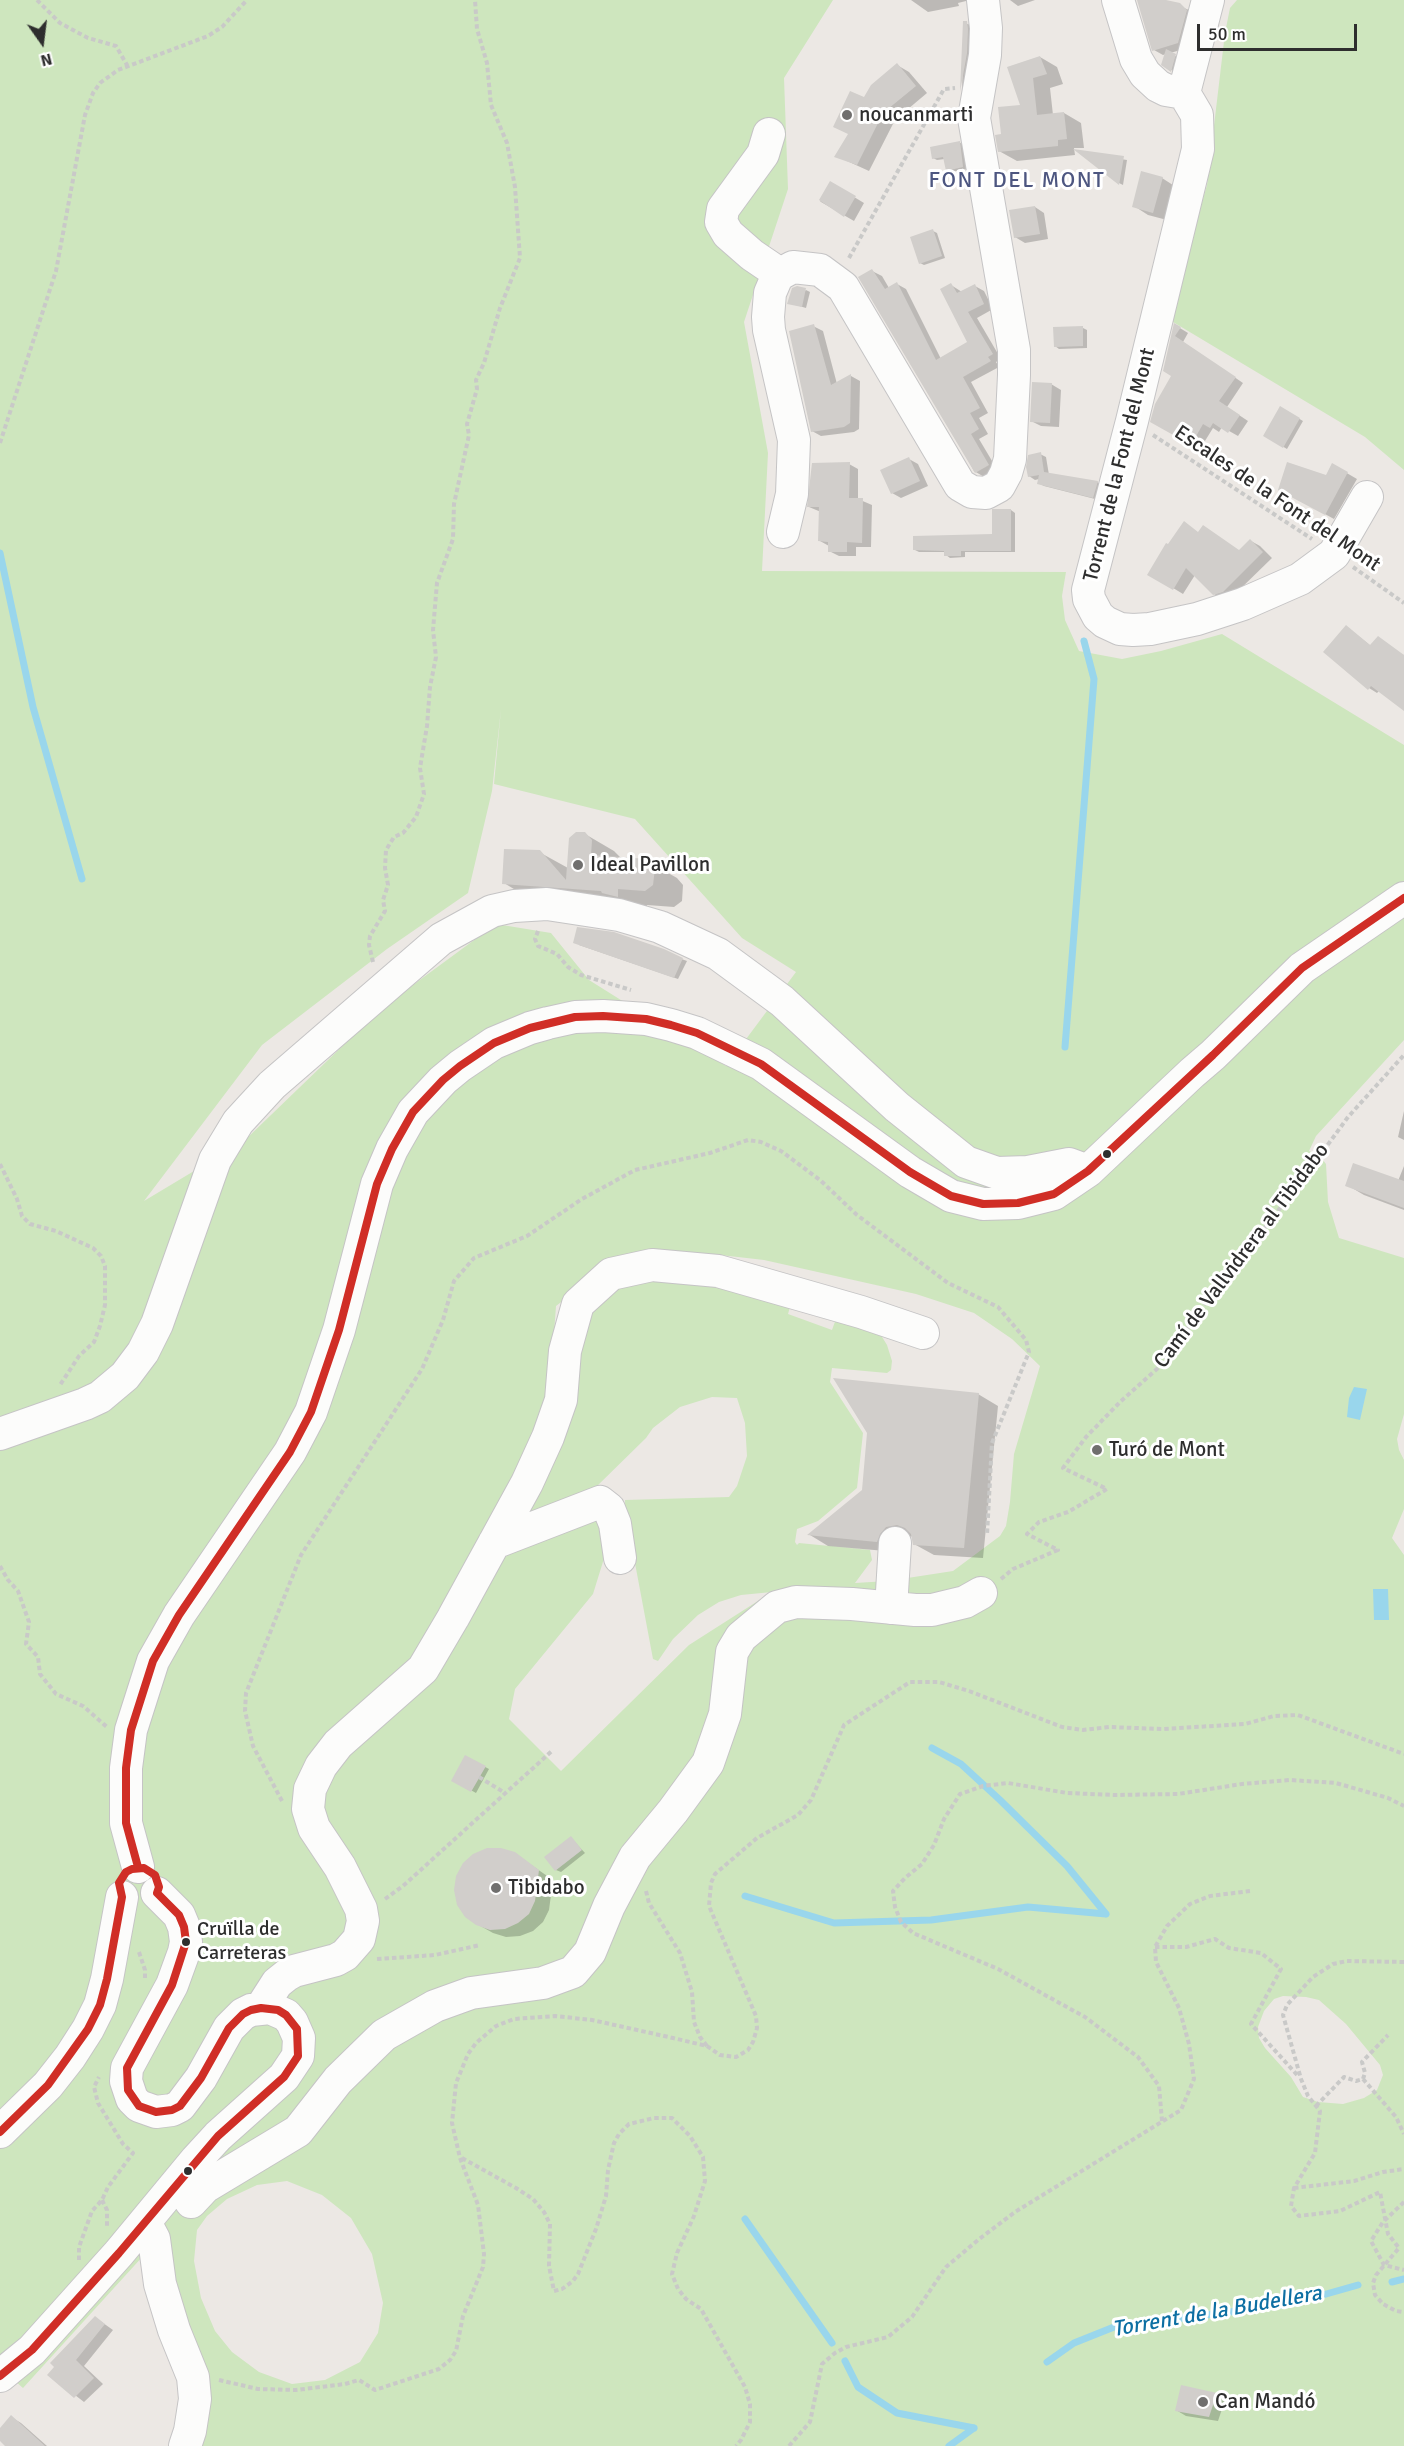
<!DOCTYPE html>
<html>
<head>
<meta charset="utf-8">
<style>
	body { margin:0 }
	#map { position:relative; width:1404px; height:2446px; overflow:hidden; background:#ece8e4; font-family:Signika,sans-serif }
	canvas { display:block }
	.north { position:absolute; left:12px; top:12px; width:60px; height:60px; -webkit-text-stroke:4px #fff; paint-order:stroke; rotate:166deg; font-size:16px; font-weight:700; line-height:24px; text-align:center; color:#2e2e2e }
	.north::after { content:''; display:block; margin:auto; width:21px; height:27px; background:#2e2e2e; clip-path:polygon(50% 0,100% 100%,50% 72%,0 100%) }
	.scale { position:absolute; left:1197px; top:24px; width:160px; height:27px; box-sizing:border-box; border:3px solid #2e2e2e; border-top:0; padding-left:8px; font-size:18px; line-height:21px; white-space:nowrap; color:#2e2e2e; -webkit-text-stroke:4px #fff; paint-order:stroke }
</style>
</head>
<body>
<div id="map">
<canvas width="1404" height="2446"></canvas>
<div class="north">N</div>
<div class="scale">50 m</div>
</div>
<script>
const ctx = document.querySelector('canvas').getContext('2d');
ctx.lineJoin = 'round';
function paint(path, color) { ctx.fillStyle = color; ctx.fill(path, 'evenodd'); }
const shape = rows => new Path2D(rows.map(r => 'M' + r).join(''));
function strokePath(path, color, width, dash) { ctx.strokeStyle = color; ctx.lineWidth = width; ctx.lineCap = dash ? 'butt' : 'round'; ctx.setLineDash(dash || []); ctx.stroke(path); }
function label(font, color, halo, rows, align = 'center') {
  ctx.font = font + ' Signika,sans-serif'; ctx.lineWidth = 6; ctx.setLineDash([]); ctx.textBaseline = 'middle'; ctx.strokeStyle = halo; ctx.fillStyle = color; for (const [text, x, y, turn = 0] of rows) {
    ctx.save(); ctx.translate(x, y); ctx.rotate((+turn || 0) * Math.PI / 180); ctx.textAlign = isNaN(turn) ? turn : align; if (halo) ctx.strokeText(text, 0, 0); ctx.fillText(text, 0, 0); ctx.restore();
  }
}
const green = shape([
	[0,0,833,0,784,78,788,189,744,322,768,453,762,571,1066,572,1062,596,1065,620,1079,651,1122,659,1161,651,1222,634,1404,745,1404,1040,1316,1136,1309,1151,1319,1155,1326,1164,1328,1202,1339,1238,1404,1258,1404,1414,1397,1439,1399,1450,1404,1460,1404,1509,1392,1538,1404,1555,1404,2446,175,2446,187,2398,144,2255,23,2388,0,2368],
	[501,709,494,784,635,819,742,938,796,972,726,1066,589,980,551,933,496,924,383,1007,244,1141,144,1201,262,1045,387,949,468,893,492,791],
	[703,1253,764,1260,916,1294,974,1313,1012,1339,1040,1366,1014,1454,1010,1502,1006,1526,1000,1536,953,1571,888,1581,855,1583,872,1560,870,1550,799,1543,797,1545,795,1542,797,1529,818,1521,857,1488,863,1433,830,1382,832,1368,887,1373,891,1370,892,1361,887,1345,879,1332,837,1316,832,1330,788,1314,792,1300,647,1274,589,1303,522,1521,594,1489,646,1438,653,1428,680,1407,712,1397,737,1398,745,1423,747,1456,737,1486,729,1497,625,1500,625,1510,653,1659,658,1661,673,1639,698,1615,719,1602,741,1595,772,1592,689,1645,561,1771,509,1719,515,1689,593,1594,606,1552,602,1529,592,1516,512,1550,490,1573,550,1388,556,1306,610,1264],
	[1283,1996,1306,1997,1319,2000,1346,2024,1380,2065,1383,2075,1377,2090,1364,2098,1343,2104,1318,2102,1303,2097,1291,2077,1265,2048,1259,2038,1258,2027,1264,2011,1274,1999],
	[287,2181,322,2195,351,2218,372,2254,383,2303,378,2333,360,2362,325,2380,292,2384,259,2372,232,2352,215,2331,201,2298,194,2261,197,2230,207,2216,227,2199,257,2185],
	[1237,0,1404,0,1404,470,1365,437,1168,319,1207,185,1225,33,1230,8]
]);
const water = shape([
	[1354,1387,1367,1389,1360,1420,1347,1417,1349,1398],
	[1373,1589,1388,1589,1389,1620,1374,1620]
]);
const shadow = shape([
	[911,0,970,0,958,3,959,6,928,12],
	[1010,0,1035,0,1018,6],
	[1138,0,1164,0,1189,10,1188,48,1170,53,1184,61,1180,76,1163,64,1166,54,1163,55,1154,50],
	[964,23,971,25,971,56,964,93,962,91],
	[1040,57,1057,67,1063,84,1050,88,1053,115,1064,113,1081,123,1084,148,1074,148,1075,155,1017,161,999,151,1003,136,1022,106],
	[897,65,909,72,927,93,895,120,869,171,836,156,849,135,865,99],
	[959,142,964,145,967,169,951,172,947,170,945,159,937,160,933,158],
	[1078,152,1127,160,1123,185,1119,183],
	[1162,178,1176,187,1167,220,1148,215,1134,206],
	[831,183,864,203,854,221,821,202,820,201],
	[1035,207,1044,213,1048,239,1025,243,1015,237],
	[933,231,937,233,945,258,924,265,920,263],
	[872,271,882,276,889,288,897,284,906,289,941,359,968,343,951,285,962,292,975,286,984,291,993,309,977,318,1001,359,996,362,999,367,971,382,988,413,979,418,988,434,979,439,998,471,986,478,974,471],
	[806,290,810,292,806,308,789,303],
	[1175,325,1188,333,1183,342,1243,383,1227,407,1248,421,1238,436,1222,427,1219,432,1213,428,1200,449,1152,421,1173,376],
	[813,326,823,331,837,384,851,376,860,381,859,429,854,432,821,436,812,431],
	[1083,328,1087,330,1087,348,1059,349,1055,346],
	[1051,384,1061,390,1059,427,1041,426,1031,421],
	[1281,408,1303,421,1287,449,1265,436],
	[1040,454,1046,457,1049,475,1097,482,1103,486,1099,500,1044,486,1038,483,1039,479,1035,480,1029,476],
	[909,459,918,464,928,486,901,498,892,493],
	[849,464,858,469,858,499,872,505,871,547,856,547,856,556,839,556,829,551,829,546,820,541,821,512,809,507],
	[1333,465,1357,479,1334,519,1279,489,1327,477],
	[1011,510,1015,513,1015,552,965,552,965,557,950,558,946,555,946,552,919,552,915,550,993,535],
	[1199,533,1240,552,1251,541,1260,546,1272,558,1233,596,1224,599,1214,594,1195,575,1183,594,1150,574],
	[1347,627,1371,646,1404,655,1404,709,1379,691,1377,693,1369,688],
	[585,834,614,851,620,857,647,861,677,878,683,885,682,901,674,907,647,905,646,912,532,900,504,883,539,852,568,868],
	[613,934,687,961,678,979,579,945],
	[1404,1111,1404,1140,1398,1137],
	[1404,1166,1404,1210,1364,1195,1347,1185,1398,1181],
	[978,1394,998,1406,983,1558,934,1555,914,1544,913,1536,906,1538,897,1552,828,1546,810,1535],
	[466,1757,489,1769,476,1793,453,1780],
	[571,1838,585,1853,561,1872,556,1870],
	[514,1853,553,1880,549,1910,543,1922,533,1931,520,1936,506,1937,493,1933,477,1924],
	[96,2318,113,2330,84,2366,103,2384,84,2402,49,2375],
	[1216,2395,1225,2400,1218,2421,1186,2416,1176,2410],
	[11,2417,21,2423,47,2446,8,2446,0,2439,0,2430]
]);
const stream = shape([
	[0,553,33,707,82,879],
	[1065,1047,1094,679,1084,641],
	[932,1748,961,1764,1000,1800,1067,1866,1106,1914],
	[745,1896,834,1923,931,1920,1028,1907,1106,1914],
	[745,2219,832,2343],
	[1392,2282,1404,2279],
	[845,2361,858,2387,897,2413,974,2428],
	[1047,2362,1074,2343,1114,2327,1291,2304,1358,2285],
	[949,2446,974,2428]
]);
const building = shape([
	[1137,0,1166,0,1180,3,1187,10,1178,43,1152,51],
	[963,21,967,21,968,29,967,53,960,92],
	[1166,49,1176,54,1171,72,1161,65],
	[1040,56,1047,74,1033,78,1037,115,1064,112,1067,139,1058,140,1058,146,998,152,995,135,1001,134,998,107,1020,105,1007,67],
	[897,63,916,86,883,113,857,165,834,157,848,134,833,127,850,91,864,97,871,85],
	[960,141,963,167,946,171,943,157,932,159,930,147],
	[1073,149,1124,156,1119,185],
	[1141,171,1163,177,1153,213,1132,207],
	[830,181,856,196,844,217,819,200],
	[1035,206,1040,234,1014,238,1009,210],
	[933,229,942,256,919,264,910,237],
	[872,269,885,289,897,282,936,360,967,342,940,289,951,283,957,293,975,284,984,304,968,312,993,354,988,357,991,361,963,377,980,408,970,413,979,429,971,434,989,465,975,473,858,277],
	[797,286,806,288,802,307,787,304,792,288],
	[1174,323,1181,327,1175,336,1236,377,1219,401,1240,415,1228,433,1213,423,1210,428,1203,424,1191,445,1150,422,1155,404,1171,376,1163,371],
	[814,324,831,385,851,374,850,423,844,427,811,432,789,331],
	[1083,326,1083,346,1054,347,1053,327],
	[1032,382,1052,383,1050,423,1030,422],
	[1280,406,1300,418,1283,448,1263,436],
	[1041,452,1044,472,1098,481,1093,498,1037,484,1039,475,1028,477,1026,467,1028,455],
	[909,457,920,481,891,494,880,470],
	[850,462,849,498,863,498,862,543,847,542,847,552,828,552,828,542,818,541,819,507,807,507,812,463],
	[1287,462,1326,475,1332,463,1348,472,1325,515,1278,490],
	[992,509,1011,509,1011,551,961,551,961,556,944,556,944,551,913,550,913,536,992,534],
	[1184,521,1198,532,1203,525,1239,550,1250,539,1263,552,1223,592,1213,595,1186,568,1173,590,1147,575,1166,543,1168,544],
	[1346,625,1370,645,1378,636,1404,655,1404,711,1371,686,1368,690,1323,652],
	[576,832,585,832,592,840,591,855,648,859,655,868,653,885,645,891,618,889,618,897,602,893,601,891,502,884,504,849,540,850,566,880,569,838],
	[577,927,614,932,664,949,683,958,674,978,573,943],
	[1353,1163,1404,1181,1404,1208,1345,1186],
	[833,1378,979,1393,964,1548,913,1545,911,1534,905,1528,897,1525,886,1527,880,1534,877,1542,807,1535,862,1490,867,1433],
	[465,1755,486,1766,471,1792,451,1781],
	[571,1836,582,1850,555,1871,544,1857],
	[487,1848,501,1848,515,1852,539,1870,535,1901,529,1914,518,1923,505,1929,490,1930,476,1925,465,1917,457,1905,454,1890,456,1876,463,1863,473,1854],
	[95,2316,105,2324,76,2360,94,2378,74,2398,47,2375,54,2367,50,2363],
	[1181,2385,1217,2393,1209,2417,1175,2411],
	[11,2415,45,2446,5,2446,0,2441,0,2428]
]);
const path = shape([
	[37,0,60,23,88,38,116,46,127,65],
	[849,258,944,89,955,88],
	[1153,435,1312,539],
	[0,443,56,271,85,115,93,93,100,83,118,70,208,36,222,27,247,0],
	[1353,567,1404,603],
	[538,931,535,939,538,946,557,954,568,967,581,975,631,990],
	[373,962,369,945,370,936,385,911,383,900,388,885,385,868,386,850,394,837,403,833,416,817,424,794,420,768,427,726,430,687,436,657,433,630,437,583,453,539,454,504,469,435,467,424,477,389,476,380,484,363,500,308,520,258,515,187,507,143,491,105,487,63,477,29,475,0],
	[0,1164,17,1199,22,1216,30,1224,56,1231,93,1248,101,1256,105,1266,105,1305,100,1326,94,1342,79,1356,60,1385],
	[0,1566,8,1580,18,1591,29,1622,26,1644,38,1657,40,1674,56,1694,83,1706,107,1727],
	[1001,1579,1013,1569,1058,1550,1027,1534,1039,1522,1068,1512,1107,1489,1063,1468,1086,1437,1121,1401,1158,1368,1177,1346,1197,1313,1300,1183,1348,1117,1404,1055],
	[479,1777,505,1793],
	[282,1801,253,1746,245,1711,246,1693,301,1555,422,1369,443,1320,454,1281,474,1258,527,1236,582,1199,635,1170,710,1153,748,1140,761,1142,781,1151,820,1180,857,1215,948,1283,998,1307,1026,1340,1029,1352,992,1443,987,1535],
	[646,1891,649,1903,680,1953,692,1992,694,2022,700,2037,707,2046],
	[385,1899,403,1886,553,1750],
	[1155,1947,1186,1947,1215,1939,1229,1948,1261,1953,1281,1969,1251,2024,1299,2077],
	[139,1952,145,1970,145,1980],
	[377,1959,435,1955,480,1945],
	[1404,1962,1347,1961,1333,1964,1313,1977,1287,2005,1283,2015,1301,2079,1308,2096,1320,2111,1315,2153,1294,2188,1291,2206,1299,2216,1340,2211,1380,2192,1388,2234,1399,2248,1376,2275,1373,2283,1375,2295,1383,2304,1396,2311,1404,2312],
	[1363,2079,1396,2117,1404,2134],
	[1316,2106,1344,2077,1356,2081,1363,2079,1365,2073,1362,2062,1388,2035],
	[1162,2121,1159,2086,1138,2057,1085,2017,998,1969,913,1933,901,1922,895,1907,893,1891,905,1878,922,1864,934,1845,944,1819,960,1794,983,1786,1008,1783,1067,1793,1115,1795,1178,1794,1242,1784,1290,1780,1336,1783,1388,1798,1404,1806],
	[462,2158,516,2188,533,2199,544,2212,550,2224,549,2266,554,2291,562,2289,573,2281,578,2274,596,2229,606,2196,608,2170,614,2143,619,2134,629,2124,654,2118,672,2118,690,2136,703,2157,705,2181,694,2216,677,2253,672,2274,678,2289,686,2299,701,2309,745,2387,750,2404,750,2422,741,2440,736,2446],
	[1294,2188,1354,2181,1383,2172,1404,2169],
	[102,2200,107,2210,107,2228],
	[1404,2202,1383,2222,1371,2241,1384,2265,1404,2270],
	[79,2260,79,2247,92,2211,102,2200,108,2187,133,2153,123,2144,98,2103,94,2087,99,2077],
	[219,2380,258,2389,296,2390,345,2384,359,2380,375,2390,439,2369,450,2360,456,2351,463,2316,483,2267,484,2254,478,2205,460,2158,452,2123,456,2083,468,2054,476,2043,496,2026,514,2019,555,2016,592,2020,673,2038,707,2046,720,2055,736,2057,748,2050,753,2042,757,2028,756,2016,709,1906,711,1883,715,1874,757,1838,798,1815,811,1800,844,1725,910,1682,939,1682,969,1691,1062,1727,1083,1730,1109,1727,1163,1729,1245,1724,1274,1716,1298,1715,1404,1754],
	[789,2446,810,2422,822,2364,835,2353,846,2347,888,2337,912,2317,946,2267,978,2240,1015,2212,1181,2110,1194,2079,1189,2044,1179,2008,1156,1962,1155,1947,1167,1926,1190,1904,1210,1896,1250,1891]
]);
const minor = shape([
	[1118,0,1136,59,1145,74,1158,86,1166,90,1184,93],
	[1208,0,1184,93,1197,115,1198,149,1132,421,1088,590,1089,599,1098,616,1105,622,1120,629,1133,630,1150,629,1197,619,1243,604,1300,579,1334,554,1367,497],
	[769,134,763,154,723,209,721,222,728,234,752,255,780,274],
	[783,532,792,494,794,440,769,330,768,317,770,293,776,279,780,274,793,267,820,270,843,287,960,485,972,492,986,493,999,486,1006,473,1010,459,1014,375,1014,350,974,118,985,55,986,28,983,0],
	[0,1434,85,1404,100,1397,125,1376,143,1352,157,1324,215,1160,238,1122,272,1085,441,939,492,911,514,906,547,904,619,915,660,927,718,954,782,1001,897,1107,966,1162,997,1173,1028,1172,1069,1164,1088,1171],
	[494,1543,600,1502,609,1509,615,1524,620,1558],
	[891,1608,895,1543],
	[138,1867,126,1823,126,1768,131,1730,153,1661,179,1615,290,1452,311,1412,339,1330,377,1184,392,1149,413,1112,443,1080,460,1066,494,1043,530,1028,548,1023,575,1017,603,1016,646,1019,671,1025,697,1033,761,1064,910,1172,951,1196,983,1204,1018,1203,1054,1194,1088,1171,1192,1073,1213,1055,1302,968,1404,898],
	[261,2008,277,1983,287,1975,294,1971,336,1960,345,1955,359,1939,363,1921,361,1909,340,1867,314,1828,308,1809,310,1789,321,1766,338,1744,423,1669,453,1618,527,1483,548,1437,561,1400,565,1351,578,1304,611,1274,652,1265,718,1271,861,1312,923,1333],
	[0,2132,48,2085,70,2057,88,2029,100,2005,107,1979,122,1897],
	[191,2202,205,2187,298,2131,338,2080,384,2035,435,2006,471,1993,543,1983,573,1972,590,1952,609,1906,635,1857,673,1811,708,1763,725,1714,732,1652,741,1637,777,1607,796,1602,852,1604,915,1610,932,1610,965,1602,981,1593],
	[145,2222,154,2239,160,2284,174,2330,193,2377,195,2399,190,2431,185,2446],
	[0,2376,32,2350,119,2253,196,2160,218,2136,284,2077,298,2056,299,2038,292,2022,286,2015,270,2008,251,2010,243,2014,229,2028,201,2078,180,2106,172,2110,156,2112,139,2106,132,2099,126,2081,127,2068,172,1985,184,1952,186,1942,184,1927,179,1915,157,1893]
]);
const bus1 = shape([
	[138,1867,126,1823,126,1768,131,1730,153,1661,179,1615,290,1452,311,1412,339,1330,377,1184,392,1149,413,1112,443,1080,460,1066,494,1043,530,1028,575,1017,603,1016,646,1019,671,1025,697,1033,761,1064,910,1172,951,1196,983,1204,1018,1203,1054,1194,1088,1171,1213,1055,1302,968,1404,898],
	[0,2132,48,2085,88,2029,100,2005,107,1979,122,1897,119,1883,126,1872,132,1869,144,1868,155,1875,159,1887,157,1893,179,1915,184,1927,186,1942,172,1985,127,2068,128,2090,139,2106,156,2112,172,2110,180,2106,201,2078,229,2028,243,2014,251,2010,261,2008,278,2010,286,2015,297,2029,298,2056,284,2077,218,2136,119,2253,32,2350,0,2376]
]);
const markers = [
	[847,115,6,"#706f6e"],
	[578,865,6,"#706f6e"],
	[1107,1154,5,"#2e2e2e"],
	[1097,1450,6,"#706f6e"],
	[496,1888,6,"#706f6e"],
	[186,1942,5,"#2e2e2e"],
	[188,2171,5,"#2e2e2e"],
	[1203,2402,6,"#706f6e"]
];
const busNames = [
	["Cruïlla de",197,1930],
	["Carreteras",197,1954]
];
const poiNames = [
	["noucanmarti",859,115],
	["Ideal Pavillon",590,865],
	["Turó de Mont",1109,1450],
	["Tibidabo",508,1888],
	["Can Mandó",1215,2402]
];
const streetNames = [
	["Torrent de la Font del Mont",1120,465,-76],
	["Escales de la Font del Mont",1277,499,34],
	["Camí de Vallvidrera al Tibidabo",1242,1256,-53]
];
const neighbourhoodNames = [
	["FONT DEL MONT",1017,181]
];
const waterNames = [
	["Torrent de la Budellera",1217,2312,-10]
];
paint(green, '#cee6be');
paint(water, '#99d6ec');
paint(shadow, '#0003');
strokePath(stream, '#99d6ec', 7);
paint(building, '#d1cecb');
strokePath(minor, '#c5c4c5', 34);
strokePath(path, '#c9c9c8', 4, [4.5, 3]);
strokePath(minor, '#fcfcfb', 32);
strokePath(bus1, '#d02e26', 8);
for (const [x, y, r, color] of markers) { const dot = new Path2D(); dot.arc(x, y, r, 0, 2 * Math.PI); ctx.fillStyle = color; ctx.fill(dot); strokePath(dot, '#fff', 2); }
label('20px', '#2e2e2e', '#fff', busNames, 'left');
label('21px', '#2e2e2e', '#fff', poiNames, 'left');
label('21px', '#2e2e2e', '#fff', streetNames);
ctx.letterSpacing = '1.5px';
label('22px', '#4d5680', '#fff', neighbourhoodNames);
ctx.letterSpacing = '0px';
label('italic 22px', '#0d6fa3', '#fff', waterNames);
</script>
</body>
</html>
